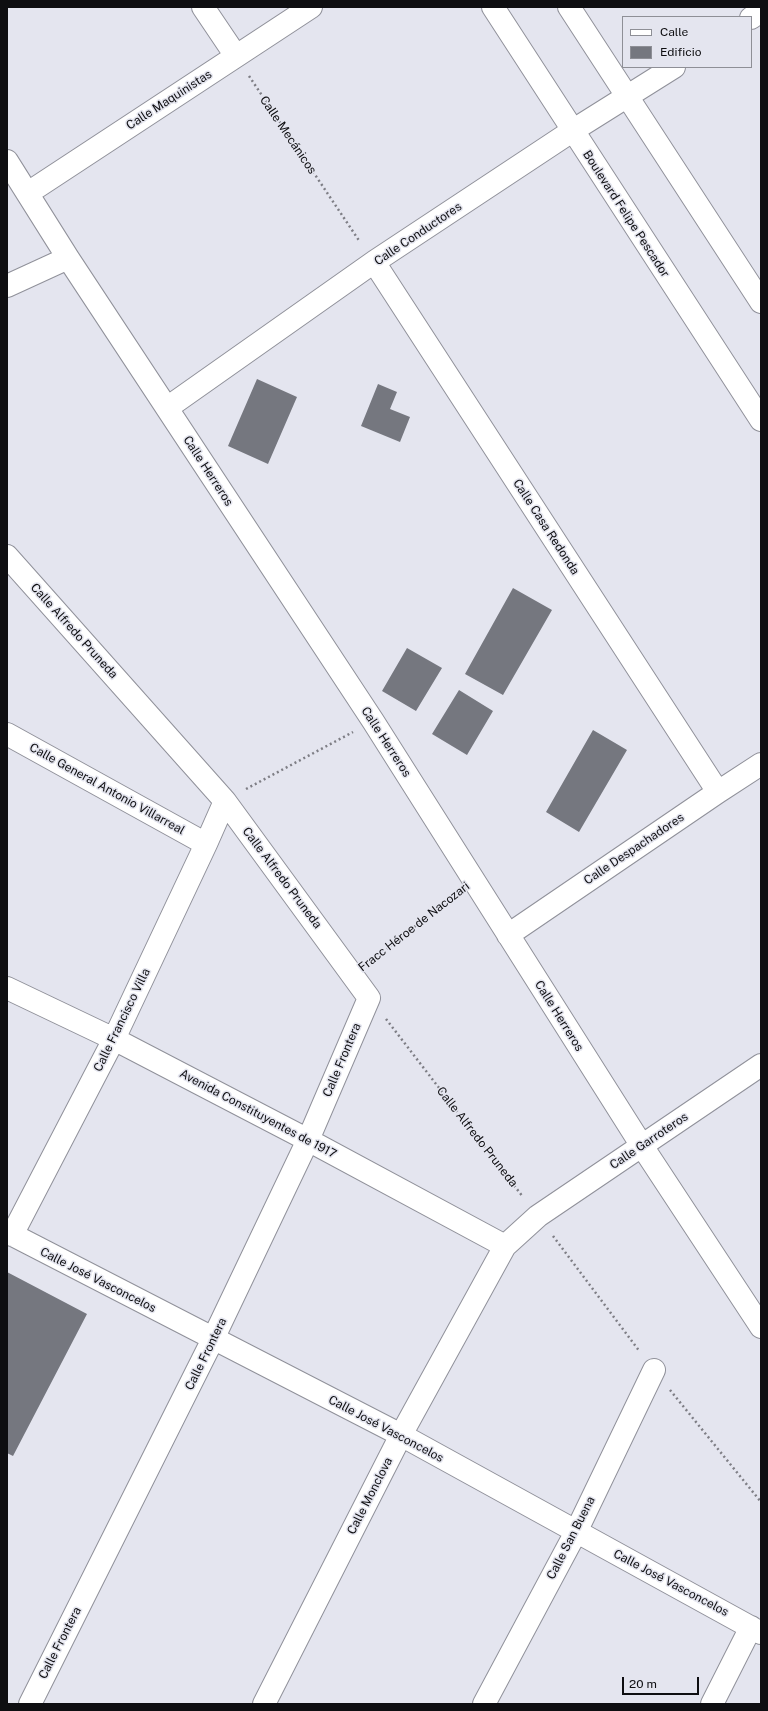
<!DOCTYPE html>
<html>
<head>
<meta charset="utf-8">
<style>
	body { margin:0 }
	#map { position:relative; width:768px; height:1711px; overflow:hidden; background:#e4e5ef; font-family:"Public Sans",sans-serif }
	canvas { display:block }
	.frame { position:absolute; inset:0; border:8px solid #0e0e11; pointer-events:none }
	.legend { position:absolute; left:622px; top:16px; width:130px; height:52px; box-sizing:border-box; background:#e4e5ef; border:1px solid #8e8f96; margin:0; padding:5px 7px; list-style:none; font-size:12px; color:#0e0e11 }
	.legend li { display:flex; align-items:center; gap:8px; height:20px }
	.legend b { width:20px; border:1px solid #8e8f96 }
	.scale { position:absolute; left:622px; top:1677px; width:77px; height:18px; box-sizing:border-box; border:2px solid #0e0e11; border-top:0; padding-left:5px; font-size:12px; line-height:14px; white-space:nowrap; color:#0e0e11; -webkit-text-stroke:3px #e4e5ef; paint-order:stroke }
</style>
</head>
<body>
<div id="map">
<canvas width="768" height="1711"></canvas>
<div class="frame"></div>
<ul class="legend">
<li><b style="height:5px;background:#fff"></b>Calle</li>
<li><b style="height:11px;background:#75777f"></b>Edificio</li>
</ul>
<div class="scale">20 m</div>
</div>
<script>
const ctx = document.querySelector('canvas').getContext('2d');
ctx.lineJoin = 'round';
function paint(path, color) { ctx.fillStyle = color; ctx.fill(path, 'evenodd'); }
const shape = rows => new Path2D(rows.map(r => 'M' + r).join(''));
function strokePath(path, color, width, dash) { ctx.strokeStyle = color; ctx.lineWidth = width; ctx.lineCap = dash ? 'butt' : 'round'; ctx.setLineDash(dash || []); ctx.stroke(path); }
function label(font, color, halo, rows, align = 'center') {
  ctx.font = font + ' "Public Sans",sans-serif'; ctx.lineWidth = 3; ctx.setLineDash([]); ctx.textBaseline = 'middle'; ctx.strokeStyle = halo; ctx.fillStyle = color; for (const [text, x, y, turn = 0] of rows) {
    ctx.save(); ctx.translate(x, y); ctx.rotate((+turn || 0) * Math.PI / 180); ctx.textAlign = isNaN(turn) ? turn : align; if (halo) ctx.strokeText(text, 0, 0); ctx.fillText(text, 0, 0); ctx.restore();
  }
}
const building = shape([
	[257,379,297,397,268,464,228,446],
	[378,384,397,392,390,409,410,417,400,442,361,426],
	[513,588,552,610,503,695,465,674],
	[407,648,442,668,416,711,382,691],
	[459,690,493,711,467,755,432,734],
	[593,730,627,750,579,832,546,812],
	[7,1272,87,1314,13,1456,7,1453]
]);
const path = shape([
	[249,76,360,242],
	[246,789,353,732],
	[371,961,455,895],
	[386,1019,523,1197],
	[553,1236,640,1352],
	[670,1390,761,1502]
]);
const street = shape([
	[203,7,236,56],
	[751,18,761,11],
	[7,161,68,258,373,721,642,1146,761,1327],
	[28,193,311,7],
	[374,262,718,792],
	[7,286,68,258],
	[167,408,374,262,572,131,674,67],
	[7,556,225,801,369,998,308,1140,213,1339,30,1704],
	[7,734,206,844],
	[508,935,718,792,761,764],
	[7,988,114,1039,308,1140,505,1246],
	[7,1232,401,1435,761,1633],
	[12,1235,114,1039,206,844,225,801],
	[264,1704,401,1435,505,1246,538,1216,761,1065],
	[484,1704,576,1532,654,1370],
	[712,1704,751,1627]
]);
const secondary = shape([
	[493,7,761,420],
	[569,7,761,302]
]);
const streetNames = [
	["Calle Maquinistas",169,100,-33],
	["Calle Mecánicos",288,135,56],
	["Boulevard Felipe Pescador",626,214,57],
	["Calle Conductores",418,234,-34],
	["Calle Herreros",208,471,57],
	["Calle Casa Redonda",546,527,57],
	["Calle Alfredo Pruneda",74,631,48],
	["Calle Herreros",386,742,57],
	["Calle General Antonio Villarreal",107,789,29],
	["Calle Despachadores",634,849,-34],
	["Calle Alfredo Pruneda",282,878,53],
	["Fracc Héroe de Nacozari",414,927,-38],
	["Calle Herreros",559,1016,58],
	["Calle Francisco Villa",122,1020,-64],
	["Calle Frontera",342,1060,-67],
	["Avenida Constituyentes de 1917",258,1114,28],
	["Calle Alfredo Pruneda",477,1137,52],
	["Calle Garroteros",649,1141,-34],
	["Calle José Vasconcelos",98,1280,27],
	["Calle Frontera",206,1354,-64],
	["Calle José Vasconcelos",386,1429,28],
	["Calle Monclova",370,1496,-63],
	["Calle San Buena",571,1538,-63],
	["Calle José Vasconcelos",671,1583,28],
	["Calle Frontera",60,1643,-63]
];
paint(building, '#75777f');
strokePath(street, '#90919a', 24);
strokePath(secondary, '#90919a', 24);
strokePath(path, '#7e7e85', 2.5, [2, 3]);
strokePath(street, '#fff', 22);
strokePath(secondary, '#fff', 22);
label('12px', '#0e0e11', '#e4e5ef', streetNames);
</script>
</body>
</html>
